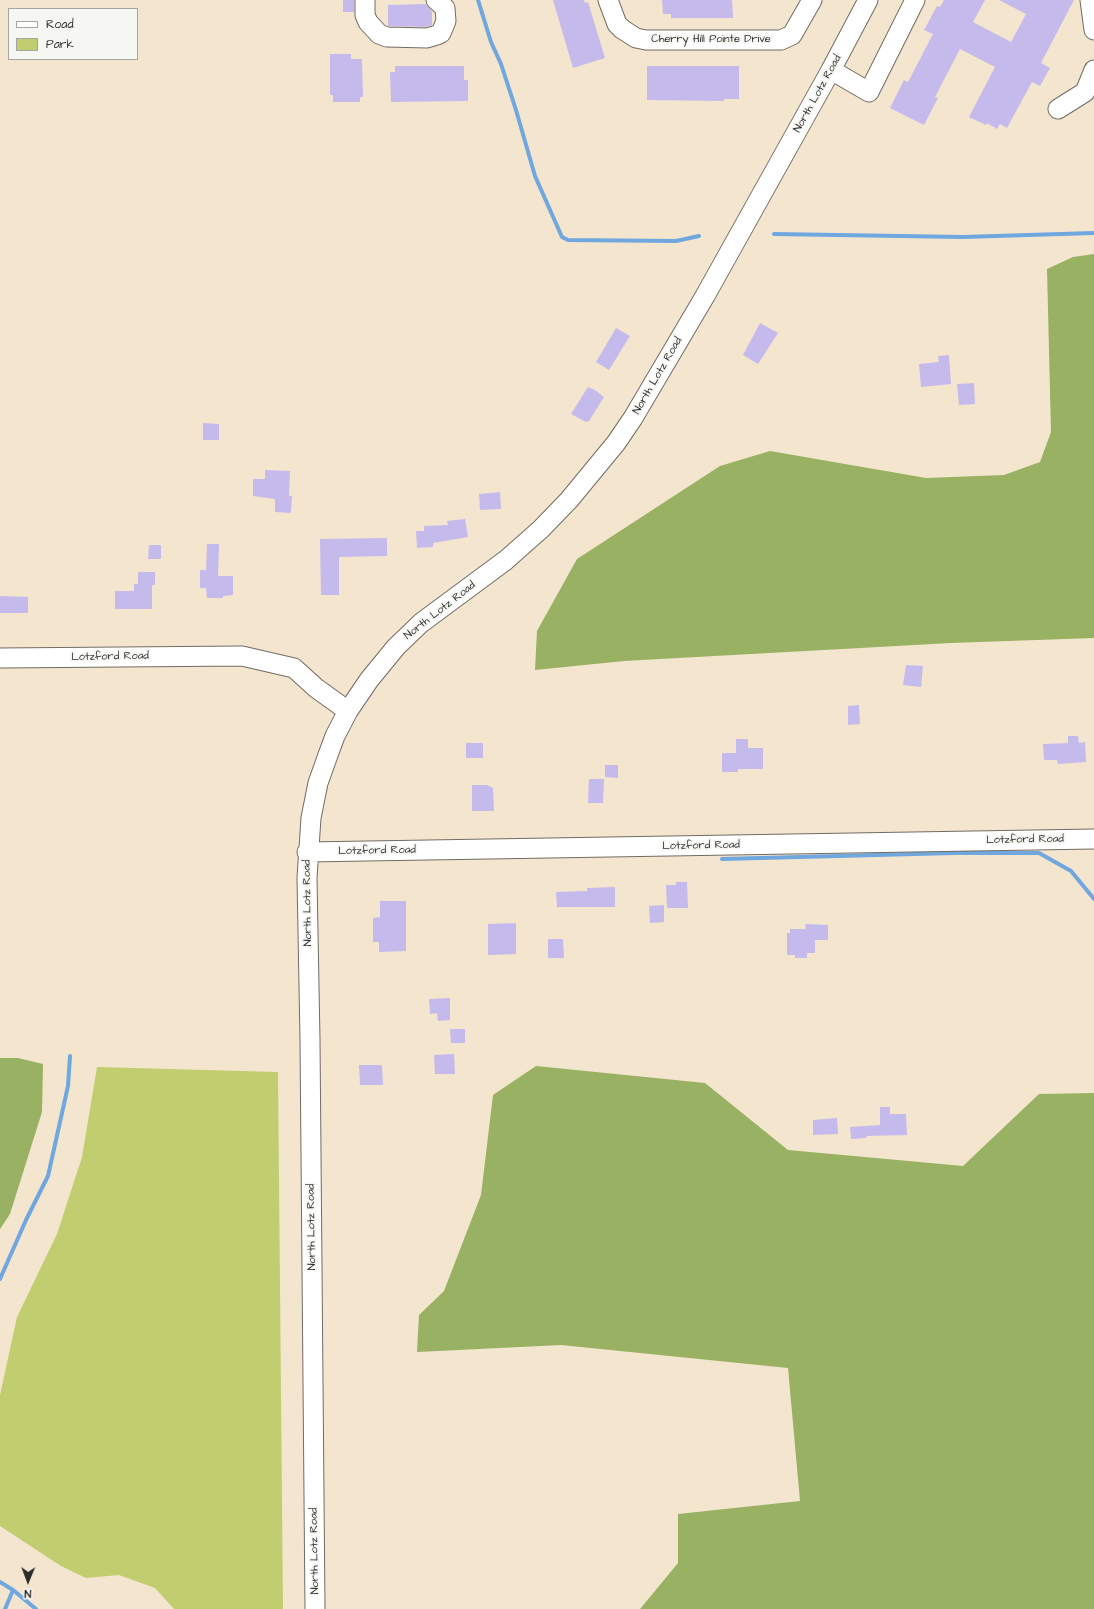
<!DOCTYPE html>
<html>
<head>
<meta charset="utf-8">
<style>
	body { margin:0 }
	#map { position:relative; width:1094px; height:1609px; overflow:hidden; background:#f4e5cf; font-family:"Architects Daughter",sans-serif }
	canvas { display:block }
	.legend { position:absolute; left:8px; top:8px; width:130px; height:52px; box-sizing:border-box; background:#f6f6f2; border:1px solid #a5a5a2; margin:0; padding:5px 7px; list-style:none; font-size:12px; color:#2b2b2b }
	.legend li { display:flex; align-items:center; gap:8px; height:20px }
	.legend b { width:20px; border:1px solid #a5a5a2 }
	.north { position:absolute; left:8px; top:1561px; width:40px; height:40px; -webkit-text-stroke:3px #f6f6f2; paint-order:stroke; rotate:181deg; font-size:11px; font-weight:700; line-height:16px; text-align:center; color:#2b2b2b }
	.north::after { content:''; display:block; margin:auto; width:14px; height:18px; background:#2b2b2b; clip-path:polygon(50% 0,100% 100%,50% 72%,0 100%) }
</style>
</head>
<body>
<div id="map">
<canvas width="1094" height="1609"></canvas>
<ul class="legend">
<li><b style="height:5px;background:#fff"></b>Road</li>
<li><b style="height:11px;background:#c0ce70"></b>Park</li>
</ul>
<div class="north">N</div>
</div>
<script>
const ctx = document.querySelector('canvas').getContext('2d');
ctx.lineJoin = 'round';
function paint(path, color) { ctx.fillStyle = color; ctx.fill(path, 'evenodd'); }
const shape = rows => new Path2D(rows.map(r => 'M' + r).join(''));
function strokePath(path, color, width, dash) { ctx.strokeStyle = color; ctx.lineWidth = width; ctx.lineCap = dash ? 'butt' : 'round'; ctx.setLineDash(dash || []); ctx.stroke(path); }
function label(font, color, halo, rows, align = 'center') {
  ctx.font = font + ' "Architects Daughter",sans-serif'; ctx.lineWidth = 3.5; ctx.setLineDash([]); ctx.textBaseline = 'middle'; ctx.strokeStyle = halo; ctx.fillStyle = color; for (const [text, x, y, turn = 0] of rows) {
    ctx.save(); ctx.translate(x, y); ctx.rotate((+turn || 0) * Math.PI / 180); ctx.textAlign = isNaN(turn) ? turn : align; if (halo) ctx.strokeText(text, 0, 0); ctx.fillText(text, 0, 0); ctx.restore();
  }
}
const green = shape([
	[97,1067,278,1072,283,1609,174,1609,155,1588,119,1575,86,1578,61,1566,0,1526,0,1395,17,1317,57,1234,82,1157]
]);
const forest = shape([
	[1094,254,1094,638,951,643,624,661,535,670,537,631,577,559,720,466,770,451,926,478,1004,475,1040,462,1051,432,1047,269,1073,257],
	[0,1058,18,1058,43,1064,42,1112,10,1214,0,1229],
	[536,1066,705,1083,788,1150,963,1166,1039,1094,1094,1093,1094,1609,640,1609,678,1563,678,1514,800,1501,788,1368,561,1345,417,1352,419,1315,444,1291,481,1195,493,1095]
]);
const stream = shape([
	[478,0,491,42,501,64,516,110,535,176,562,237,568,240,676,241,699,236],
	[774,234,963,237,1094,233],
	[722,859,954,853,1039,853,1071,871,1094,899],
	[0,1279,26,1220,48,1176,68,1086,70,1056],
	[0,1582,13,1590,36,1609],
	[5,1609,13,1590]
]);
const building = shape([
	[343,0,354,0,354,12,343,12],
	[553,0,584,0,585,3,588,2,605,58,573,68],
	[662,0,732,0,733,18,671,18,671,14,663,14],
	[944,0,985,0,973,22,1011,42,1026,14,999,0,1074,0,1041,63,1050,68,1040,86,1032,82,1007,128,1000,124,997,129,987,123,986,125,969,117,995,67,960,49,935,97,938,98,924,125,890,108,904,80,908,82,933,34,924,30,937,6,940,7],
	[426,4,432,12,432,25,426,27,388,26,388,5],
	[330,54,351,54,351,59,362,59,363,97,360,97,360,102,333,102,333,95,330,95],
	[395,66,464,66,464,80,468,80,468,101,391,102,390,72,395,72],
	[647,66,739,66,739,99,724,99,724,101,647,100],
	[760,323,778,333,758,364,743,355],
	[616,328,630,336,609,370,596,362],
	[949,355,951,384,921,387,919,364,939,362,938,356],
	[974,383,975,404,959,405,957,384],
	[588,387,595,390,604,397,589,421,586,422,571,414],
	[203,423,219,424,219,440,203,440],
	[265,470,290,471,289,496,292,496,291,513,275,512,275,499,253,496,253,479,265,479],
	[500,492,501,509,480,510,479,494],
	[465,519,468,537,433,543,433,547,417,548,416,531,424,531,424,526,448,525,447,521],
	[387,538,387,556,339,557,339,595,321,595,320,539],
	[207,544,219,544,218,576,233,576,233,595,223,596,223,598,207,598,206,588,200,588,200,570,206,570],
	[149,545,161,545,161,559,148,559],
	[138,572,155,572,155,585,152,585,152,609,115,609,115,591,134,591,134,584,138,584],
	[0,596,28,597,28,613,0,613],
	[906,665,923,666,921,687,903,685],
	[859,705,860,724,848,725,848,706],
	[1068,736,1078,736,1079,743,1085,742,1086,762,1058,764,1057,760,1044,760,1043,744,1068,743],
	[736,739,748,739,748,748,763,748,763,769,738,769,738,772,722,772,722,753,736,753],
	[466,743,483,743,483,758,466,758],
	[605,765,618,765,618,778,605,777],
	[589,779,604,779,603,803,588,803],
	[472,785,487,785,493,788,494,811,472,811],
	[676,882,687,882,688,908,667,908,666,885,676,885],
	[615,887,615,907,557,907,556,892,587,891,587,888],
	[380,901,406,901,406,951,379,952,379,942,373,942,373,918,380,917],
	[664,905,664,922,650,923,649,906],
	[516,923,516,954,488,955,488,924],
	[805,924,828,925,828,940,815,940,815,953,807,953,807,958,795,958,795,955,787,955,787,933,790,933,790,929,806,929],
	[548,939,563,939,564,958,548,958],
	[450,998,450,1020,438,1021,437,1013,430,1014,429,999],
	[450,1029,465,1029,465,1043,451,1043],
	[454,1054,455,1074,435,1074,434,1055],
	[359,1065,382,1065,383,1085,360,1085],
	[880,1107,890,1107,890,1114,906,1114,907,1135,866,1136,867,1138,851,1139,850,1127,880,1125],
	[837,1118,838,1134,813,1135,813,1120]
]);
const minor = shape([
	[365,0,365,15,368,22,379,34,387,37,427,38,437,35,441,33,446,21,445,8,436,0],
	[608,0,617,24,622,29,636,38,646,40,781,40,792,35,812,0],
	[1090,0,1094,30],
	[831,70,869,92,915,0],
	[1058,109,1085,92,1094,70],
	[0,658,242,656,294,668,316,688,348,711],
	[307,852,1094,839],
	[315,1609,310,1040,307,878,311,818,318,783,328,755,335,736,348,711,369,680,396,647,421,623,506,560,541,529,569,500,616,443,633,418,705,296,831,70,868,0]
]);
const streetNames = [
	["Cherry Hill Pointe Drive",711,40],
	["North Lotz Road",818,94,-61],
	["North Lotz Road",658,376,-60],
	["North Lotz Road",440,611,-38],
	["Lotzford Road",110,657,-1],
	["Lotzford Road",1025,840,-1],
	["Lotzford Road",701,846,-1],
	["Lotzford Road",377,851,-1],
	["North Lotz Road",308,903,-91],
	["North Lotz Road",312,1227,-91],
	["North Lotz Road",315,1551,-91]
];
paint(green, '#c0ce70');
paint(forest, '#98b162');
strokePath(stream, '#6fa7de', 4);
paint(building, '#c5baec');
strokePath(minor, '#716c64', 21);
strokePath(minor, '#fff', 19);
label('11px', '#2b2b2b', '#f6f6f2', streetNames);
</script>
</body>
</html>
